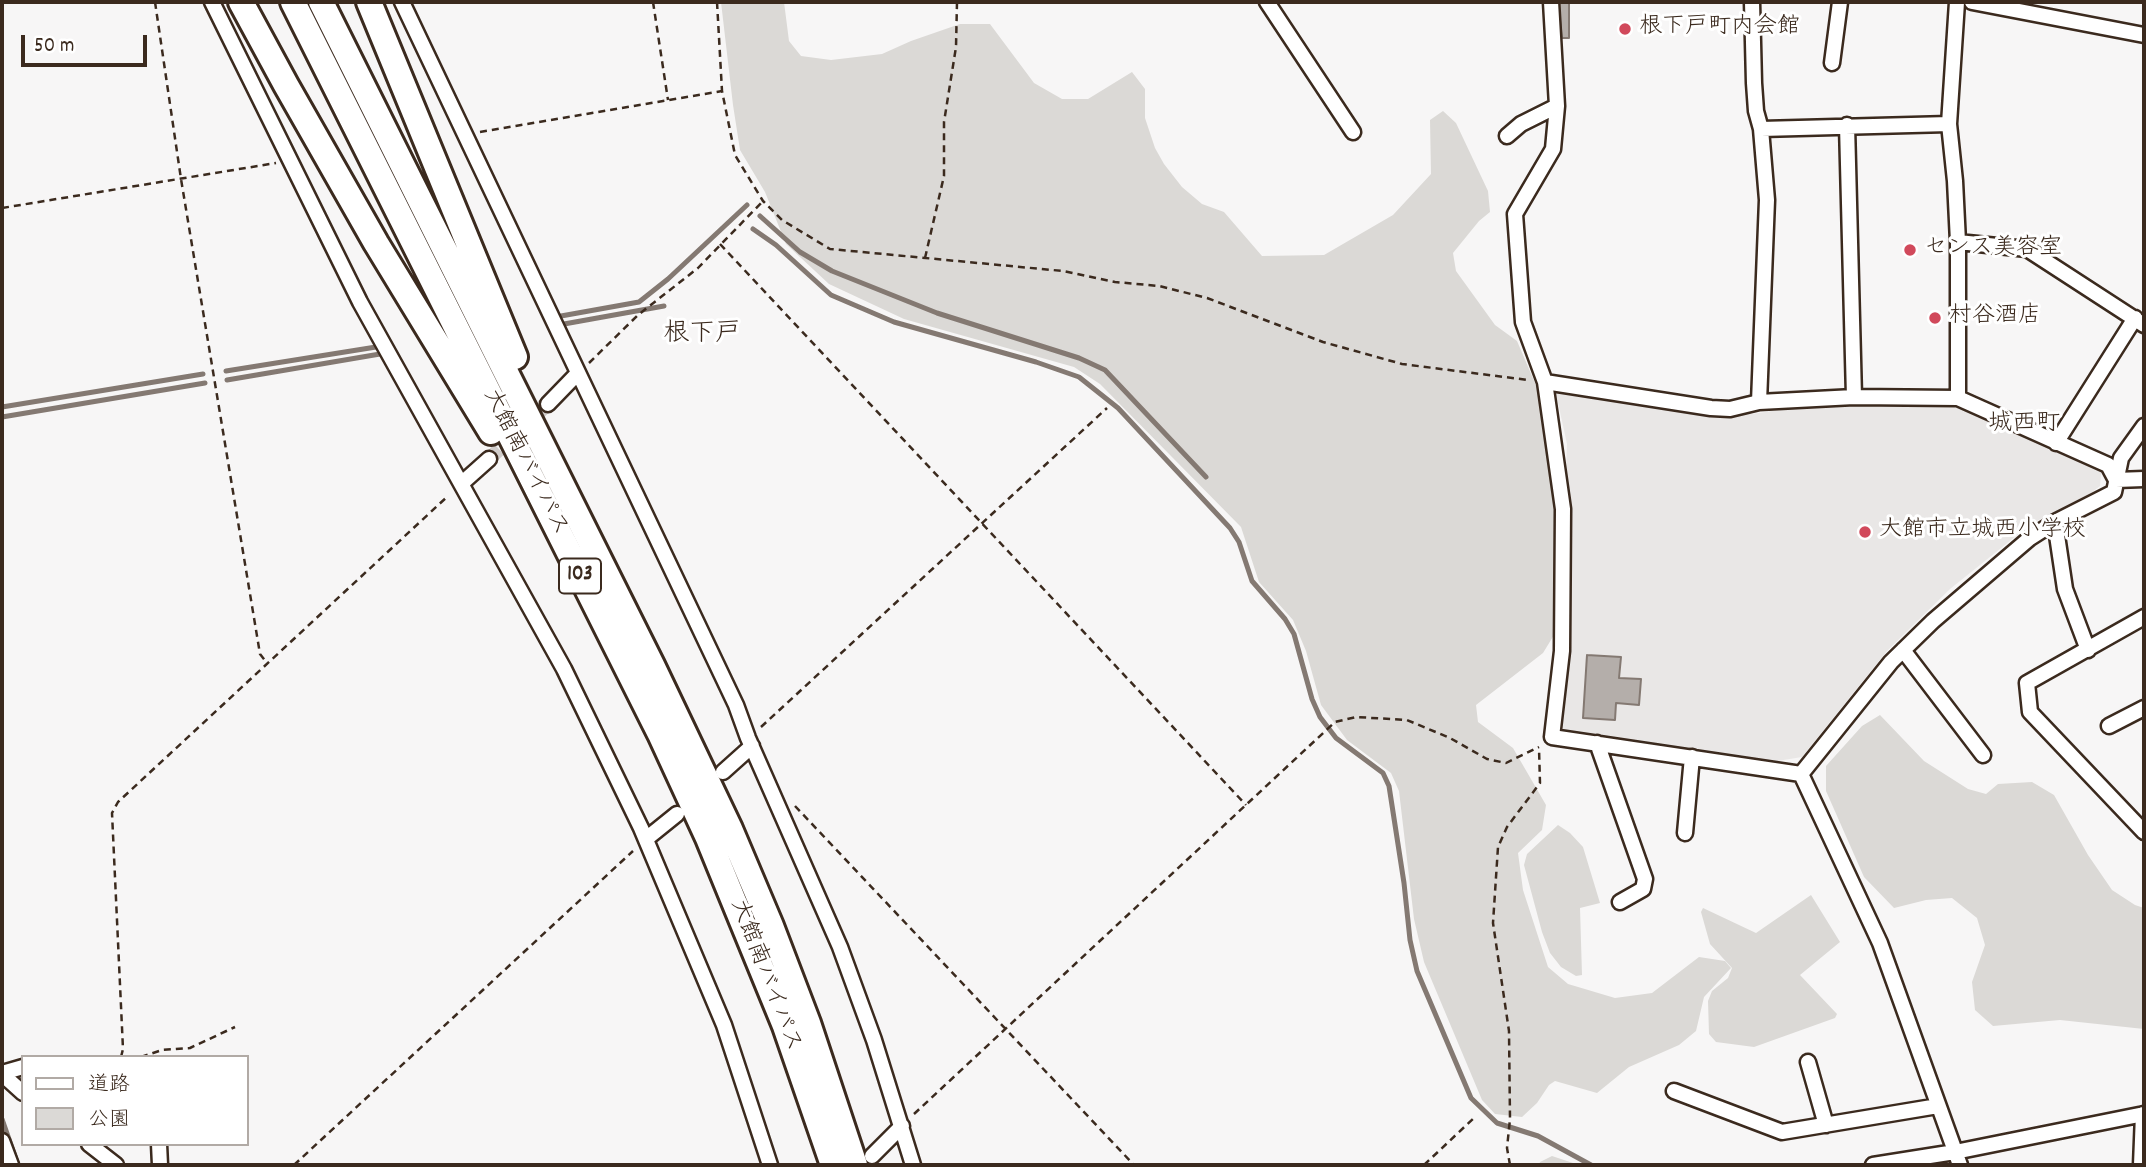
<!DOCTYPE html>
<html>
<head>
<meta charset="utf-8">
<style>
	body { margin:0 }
	#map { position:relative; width:2146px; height:1167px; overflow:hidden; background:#f7f6f6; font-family:Dekko,"Klee One",sans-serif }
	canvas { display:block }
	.frame { position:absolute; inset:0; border:4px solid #3b2a1e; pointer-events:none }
	.legend { position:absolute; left:21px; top:1055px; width:228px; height:91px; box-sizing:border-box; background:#fff; border:2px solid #b1aaa5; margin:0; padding:9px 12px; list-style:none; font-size:21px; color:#3b2a1e }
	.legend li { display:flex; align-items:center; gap:14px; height:35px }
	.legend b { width:35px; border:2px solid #b1aaa5 }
	.scale { position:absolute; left:21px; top:35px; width:126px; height:32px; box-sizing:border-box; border:4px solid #3b2a1e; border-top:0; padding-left:9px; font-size:21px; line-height:24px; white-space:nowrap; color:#3b2a1e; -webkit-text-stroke:5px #fff; paint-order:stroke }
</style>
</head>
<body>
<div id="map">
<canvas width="2146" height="1167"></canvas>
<div class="frame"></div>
<ul class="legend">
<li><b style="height:9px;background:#fff"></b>道路</li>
<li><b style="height:19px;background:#dbd9d6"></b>公園</li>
</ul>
<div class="scale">50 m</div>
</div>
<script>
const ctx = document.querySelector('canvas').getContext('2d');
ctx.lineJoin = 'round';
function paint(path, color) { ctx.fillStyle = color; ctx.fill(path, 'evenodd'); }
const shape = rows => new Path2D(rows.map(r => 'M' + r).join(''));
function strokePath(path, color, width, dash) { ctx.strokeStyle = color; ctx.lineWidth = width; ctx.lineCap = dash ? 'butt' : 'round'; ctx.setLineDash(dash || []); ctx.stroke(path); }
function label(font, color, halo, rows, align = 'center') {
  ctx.font = font + ' Dekko,"Klee One",sans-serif'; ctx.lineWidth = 6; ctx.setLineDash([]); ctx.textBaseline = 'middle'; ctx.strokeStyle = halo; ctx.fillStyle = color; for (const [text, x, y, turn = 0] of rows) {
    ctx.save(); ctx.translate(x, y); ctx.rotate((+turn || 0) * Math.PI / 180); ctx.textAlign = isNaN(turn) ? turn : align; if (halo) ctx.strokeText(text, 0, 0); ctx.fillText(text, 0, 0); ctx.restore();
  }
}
const built = shape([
	[1555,389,1708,416,1752,414,1824,403,1958,407,2095,466,2101,473,2100,486,2091,493,2031,524,1950,589,1887,651,1802,757,1765,763,1562,734,1557,730,1567,444]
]);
const green = shape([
	[721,2,784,2,789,41,801,56,831,60,882,54,911,41,960,24,990,24,1034,83,1062,99,1088,99,1132,72,1145,89,1145,118,1155,148,1164,164,1182,187,1202,204,1224,212,1262,256,1324,255,1393,215,1431,174,1430,120,1443,111,1456,123,1488,191,1490,212,1479,221,1453,253,1456,271,1495,325,1517,341,1538,390,1555,503,1554,635,1543,653,1476,705,1478,722,1513,748,1546,805,1542,830,1518,853,1523,890,1548,967,1568,984,1615,998,1652,993,1699,957,1725,961,1731,968,1704,997,1696,1031,1679,1045,1629,1067,1597,1093,1555,1081,1549,1085,1537,1103,1522,1117,1495,1114,1482,1100,1424,962,1414,919,1399,791,1391,773,1347,740,1321,705,1306,651,1293,620,1259,582,1241,527,1100,384,1074,367,904,319,829,284,786,244,765,192,740,150,733,105],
	[1880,715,1924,761,1968,789,1986,794,1998,784,2032,782,2054,795,2088,855,2112,890,2135,905,2144,908,2144,978,2142,985,2144,987,2144,1029,2060,1020,1993,1026,1975,1010,1972,982,1985,945,1977,918,1952,898,1926,900,1894,908,1864,877,1826,791,1826,766,1862,726],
	[1558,825,1570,833,1583,847,1600,903,1580,908,1582,975,1576,976,1561,967,1550,953,1542,932,1524,865,1527,854],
	[1811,895,1840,942,1800,975,1837,1014,1835,1018,1754,1047,1716,1042,1709,1034,1708,1001,1712,991,1728,978,1732,968,1710,944,1701,912,1703,908,1756,933],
	[1552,1156,1579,1165,1539,1165,1540,1162]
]);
const water = shape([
	[1558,2,1569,2,1569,38,1562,38,1558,2],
	[1587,655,1621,657,1619,678,1641,679,1639,705,1616,703,1615,720,1583,718,1587,655]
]);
const stream = shape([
	[760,216,800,252,832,271,937,313,1079,358,1105,370,1206,477],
	[753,229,776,245,831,295,894,322,1036,362,1079,377,1118,408,1230,528,1239,542,1252,581,1285,619,1294,634,1312,699,1320,717,1336,738,1383,773,1389,786,1404,883,1410,940,1417,971,1471,1098,1497,1123,1538,1136,1591,1165],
	[561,316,639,302,668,279,747,205],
	[564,324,664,306],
	[226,371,376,347],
	[227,380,380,354],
	[2,407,203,374],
	[2,417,205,383],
	[2,1119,18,1165]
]);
const streetTunnel = shape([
	[489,459,548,404]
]);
const path = shape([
	[155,2,181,179,260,654,267,663],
	[653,2,668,100],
	[717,2,722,91,735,155,763,201,782,220,830,249,1063,271,1115,282,1159,286,1207,298,1323,342,1402,364,1528,380],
	[480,132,722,91],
	[2,208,276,163],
	[720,244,1246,805],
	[925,258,944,176,944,122,956,47,957,2],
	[589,363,638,315,698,268,763,201],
	[761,727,1107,408],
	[795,806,1134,1165],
	[121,1057,123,1049,112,813,118,802,448,496],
	[141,1057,162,1050,190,1048,235,1027],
	[914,1114,1335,722,1356,717,1407,720,1450,738,1487,759,1506,763,1539,747],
	[294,1165,633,851],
	[1424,1165,1476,1116],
	[1510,1165,1507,1148,1510,1119,1509,1031,1493,923,1498,847,1507,827,1540,783,1539,748]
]);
const street = shape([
	[212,2,360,302,564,669,641,828,724,1025,770,1165],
	[402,2,736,705,748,738,840,947,874,1040,913,1165],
	[1267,2,1353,132],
	[1551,2,1557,106,1553,149,1515,214,1523,322,1545,382,1563,509,1562,651,1552,737,1801,774],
	[1752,2,1754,83,1756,111,1761,129,1767,200,1759,402],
	[1957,2,1949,124,1955,181,1958,242,1958,398],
	[1972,2,2144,35],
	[1832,63,1840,2],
	[1847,125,1854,397],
	[1761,129,1949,124],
	[1507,136,1521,124,1557,106],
	[1958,242,2027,249,2144,325],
	[1545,382,1711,408,1730,409,1759,402,1854,397,1958,398,2108,465,2116,480],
	[548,404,578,373],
	[2056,443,2135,318],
	[2116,480,2144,479],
	[461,484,489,459],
	[2055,522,2065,589,2088,650],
	[2144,617,2027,683,2030,712,2144,832],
	[1903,650,1983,755],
	[2109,726,2144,708],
	[1597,743,1645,879,1643,889,1620,902],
	[723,772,752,746],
	[1801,774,1891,662,1933,621,2030,538,2055,522,2114,492,2121,458,2144,426],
	[1801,774,1880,943,1960,1165],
	[1685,833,1692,757],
	[646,839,677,814],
	[1808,1062,1826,1125],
	[2,1073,23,1067],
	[2,1074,23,1093],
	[1674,1091,1782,1132,1938,1106],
	[2,1141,11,1165],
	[89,1144,116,1165],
	[159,1144,160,1165],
	[872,1156,902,1126],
	[1873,1165,1955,1152,2144,1114],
	[2141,1165,2143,1114]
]);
const highway = shape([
	[241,2,286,85,376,243,491,432],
	[293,2,660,734,708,838,785,1026,833,1165],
	[321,2,652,665,730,829,771,926,808,1023,855,1165],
	[369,2,515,357]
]);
const markers = [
	[1625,29,7,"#d1495b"],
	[1910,250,7,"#d1495b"],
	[1935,318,7,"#d1495b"],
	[1865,532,7,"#d1495b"]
];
const shields = [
	[580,576,42]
];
const shieldNames = [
	["103",580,576]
];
const poiNames = [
	["根下戸町内会館",1639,29],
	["センス美容室",1924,250],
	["村谷酒店",1949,318],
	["大館市立城西小学校",1879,532]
];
const streetNames = [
	["大館南バイパス",524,463,63],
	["大館南バイパス",764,976,69]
];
const neighbourhoodNames = [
	["城西町",2024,426]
];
const quarterNames = [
	["根下戸",702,336]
];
paint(built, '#e9e7e6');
paint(green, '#dbd9d6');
paint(water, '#b4aeaa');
strokePath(water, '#847972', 2);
strokePath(stream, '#847972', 5);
strokePath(streetTunnel, '#d1cdcb', 14, [14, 7]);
strokePath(street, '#3b2a1e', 19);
strokePath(highway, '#3b2a1e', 30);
strokePath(path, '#3b2a1e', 2.5, [7, 5]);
strokePath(street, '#fff', 14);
strokePath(highway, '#fff', 24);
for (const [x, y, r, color] of markers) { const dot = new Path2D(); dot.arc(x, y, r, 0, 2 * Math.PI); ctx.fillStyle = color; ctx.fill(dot); strokePath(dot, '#fff', 2.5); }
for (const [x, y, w] of shields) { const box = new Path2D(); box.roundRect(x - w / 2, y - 17.5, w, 35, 5); ctx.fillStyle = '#fff'; ctx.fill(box); strokePath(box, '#3b2a1e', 2); }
label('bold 21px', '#3b2a1e', null, shieldNames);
label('23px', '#3b2a1e', '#fff', poiNames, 'left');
label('23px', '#3b2a1e', '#fff', streetNames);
label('24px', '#3b2a1e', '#fff', neighbourhoodNames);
label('26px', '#3b2a1e', '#fff', quarterNames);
</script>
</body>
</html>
